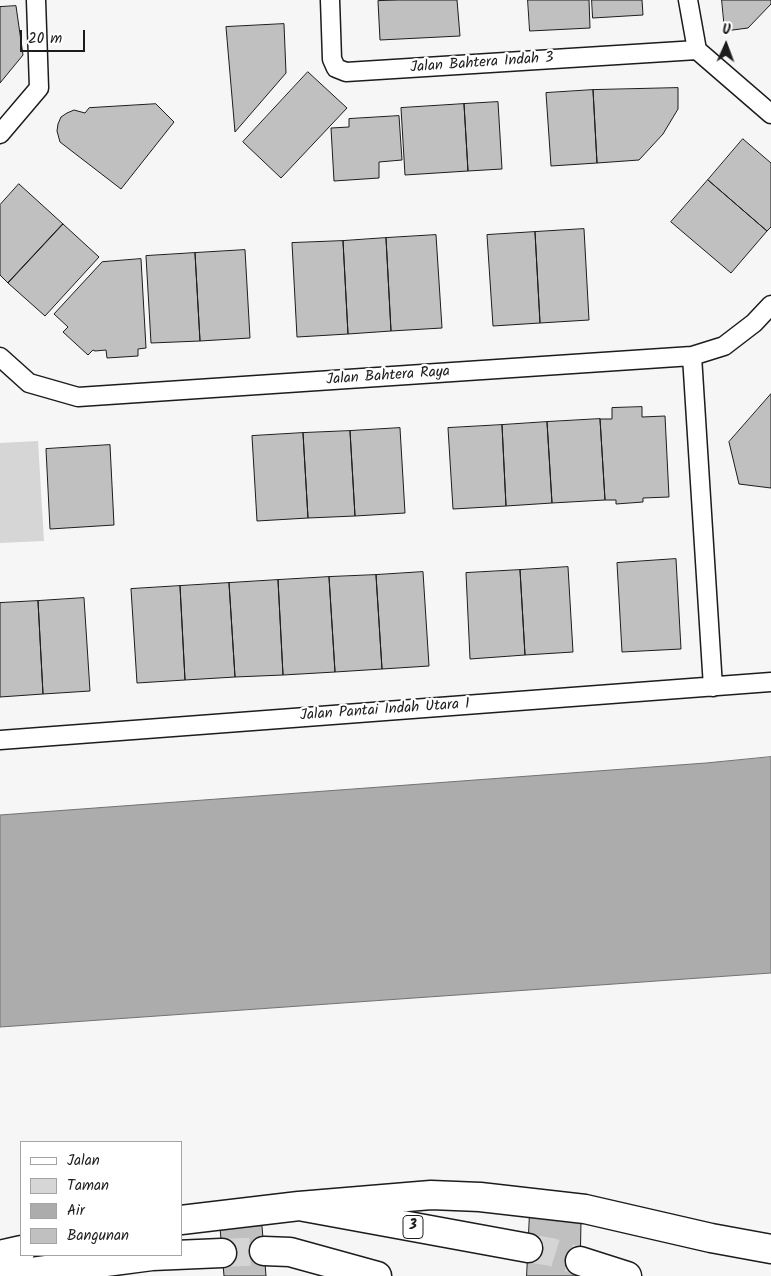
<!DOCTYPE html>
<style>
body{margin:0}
#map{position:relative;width:771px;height:1276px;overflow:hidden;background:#f6f6f6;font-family:Kalam,sans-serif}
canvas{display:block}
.legend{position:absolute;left:20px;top:1141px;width:162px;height:115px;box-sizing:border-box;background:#fff;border:1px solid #a4a4a4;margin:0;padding:6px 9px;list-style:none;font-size:15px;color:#1c1c1c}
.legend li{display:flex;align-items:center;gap:10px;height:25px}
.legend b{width:25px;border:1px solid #a4a4a4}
.north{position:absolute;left:701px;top:20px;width:50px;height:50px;-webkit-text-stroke:4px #fff;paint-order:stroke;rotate:2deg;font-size:14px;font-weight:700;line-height:20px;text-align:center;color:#1c1c1c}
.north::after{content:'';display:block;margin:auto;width:18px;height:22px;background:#1c1c1c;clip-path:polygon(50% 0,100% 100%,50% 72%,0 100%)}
.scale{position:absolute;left:20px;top:30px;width:65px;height:22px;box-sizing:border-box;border:2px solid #1c1c1c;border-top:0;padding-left:6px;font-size:15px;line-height:18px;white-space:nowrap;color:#1c1c1c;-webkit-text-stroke:4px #fff;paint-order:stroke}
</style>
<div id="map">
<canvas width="771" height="1276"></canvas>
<ul class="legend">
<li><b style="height:6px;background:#fff"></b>Jalan</li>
<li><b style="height:14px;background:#d6d6d6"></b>Taman</li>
<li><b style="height:14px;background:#acacac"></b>Air</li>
<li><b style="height:14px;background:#c0c0c0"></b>Bangunan</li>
</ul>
<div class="north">U</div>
<div class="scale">20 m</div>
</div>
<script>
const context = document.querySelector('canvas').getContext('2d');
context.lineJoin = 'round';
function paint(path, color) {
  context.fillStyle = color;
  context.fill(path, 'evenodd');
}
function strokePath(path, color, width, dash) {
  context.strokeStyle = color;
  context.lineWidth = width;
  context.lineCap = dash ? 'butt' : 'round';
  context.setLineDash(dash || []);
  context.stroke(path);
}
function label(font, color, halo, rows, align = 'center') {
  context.font = font + ' Kalam,sans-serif';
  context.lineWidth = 4.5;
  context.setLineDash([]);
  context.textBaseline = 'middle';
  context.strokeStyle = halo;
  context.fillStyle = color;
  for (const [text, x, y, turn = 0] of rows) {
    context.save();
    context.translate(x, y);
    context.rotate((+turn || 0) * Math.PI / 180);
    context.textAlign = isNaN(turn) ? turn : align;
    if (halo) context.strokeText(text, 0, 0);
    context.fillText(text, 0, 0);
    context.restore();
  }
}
const green = new Path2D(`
 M38 441 44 541 0 543V443Z`);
const water = new Path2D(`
 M771 757V973L0 1027V815L706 763Z`);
const building = new Path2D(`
 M400 0H457L460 36 380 40 378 1Z
 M528 0H589L590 28 530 31Z
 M592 0H642L643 15 593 18Z
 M722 0H771V4L748 28 725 31Z
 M16 6 23 55 0 83V7Z
 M284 24 286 73 235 132 226 27Z
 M308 72 347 108 281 178 243 142Z
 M678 88V109L663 134 639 160 597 163 593 90Z
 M593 90 597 163 551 166 546 93Z
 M498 102 502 169 468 171 464 104Z
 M156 104 174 122 121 189 60 142 57 131 58 124 61 117 67 113 74 110 85 113 89 108Z
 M464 104 468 171 405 175 401 108Z
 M399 116 402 160 379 162V178L334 181 331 128 349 127V119Z
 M743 139 771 163V227L767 231 708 180Z
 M708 180 767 231 731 273 671 222Z
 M19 184 63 224 8 283 0 275V205Z
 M63 224 99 257 45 316 8 283Z
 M584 229 589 320 540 323 535 232Z
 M535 232 540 323 493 326 487 235Z
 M436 235 442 328 391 331 386 238Z
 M386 238 391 331 348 334 343 241Z
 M343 241 348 334 297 337 292 243Z
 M245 250 250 338 200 341 195 253Z
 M195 253 200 341 151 343 146 256Z
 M141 259 146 348 138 349V356L107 358 106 350 95 351 93 350 88 355 63 332 68 327 54 314 102 262Z
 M771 394V488L739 484 729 442Z
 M642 407V417L665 416 669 497 643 498V502L616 504V500H605L600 419H612V408Z
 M600 419 605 500 552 503 547 422Z
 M547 422 552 503 506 506 502 425Z
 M502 425 506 506 453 509 448 428Z
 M400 428 405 513 355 516 350 431Z
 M350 431 355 516 308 518 303 433Z
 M303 433 308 518 257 521 252 436Z
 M110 445 114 525 50 529 46 449Z
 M676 559 681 649 622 652 617 563Z
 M568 567 573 652 525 655 520 570Z
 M520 570 525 655 470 659 466 573Z
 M423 572 429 666 382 669 376 575Z
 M376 575 382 669 335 672 329 577Z
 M329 577 335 672 283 675 278 580Z
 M278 580 283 675 235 677 229 583Z
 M229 583 235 677 185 680 180 586Z
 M180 586 185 680 137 683 131 589Z
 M84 598 90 691 43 694 38 601Z
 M38 601 43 694 0 697V603Z
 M530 1211 581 1220 580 1276H527Z
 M262 1226 266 1276H224L220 1227Z`);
const highwayTunnel = new Path2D(`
 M528 1248 551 1252 580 1261
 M222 1253 264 1251`);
const street = new Path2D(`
 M330 0 332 59 336 68 346 72 697 50
 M688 0 697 50 771 114
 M0 134 39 88 36 0
 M692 356 713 687
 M0 357 29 383 78 397 692 356 724 346 754 323 771 305
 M0 740 771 682`);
const highway = new Path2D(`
 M299 1206 431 1195 480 1197 585 1209 711 1238 771 1249
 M181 1220 299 1206 528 1248
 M264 1251 290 1252 377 1276
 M0 1255 21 1250
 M580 1261 627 1276
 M0 1276 152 1256 222 1253`);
const shields = [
 [413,1227,20]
];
const shieldNames = [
 ["3",413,1227]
];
const streetNames = [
 ["Jalan Bahtera Indah 3",482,64,-4],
 ["Jalan Bahtera Raya",388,377,-4],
 ["Jalan Pantai Indah Utara 1",385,711,-4]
];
paint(green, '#d6d6d6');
paint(water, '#acacac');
strokePath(water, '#727272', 1);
paint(building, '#c0c0c0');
strokePath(building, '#1c1c1c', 1);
strokePath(highwayTunnel, '#d5d5d5', 28, [28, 14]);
strokePath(street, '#1c1c1c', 21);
strokePath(highway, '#1c1c1c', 31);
strokePath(street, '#fff', 18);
strokePath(highway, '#fff', 28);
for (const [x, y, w] of shields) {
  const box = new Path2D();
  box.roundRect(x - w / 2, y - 11.5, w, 23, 4);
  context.fillStyle = '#fff';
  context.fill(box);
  strokePath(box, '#1c1c1c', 1);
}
label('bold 14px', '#1c1c1c', null, shieldNames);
label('15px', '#1c1c1c', '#fff', streetNames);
</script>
